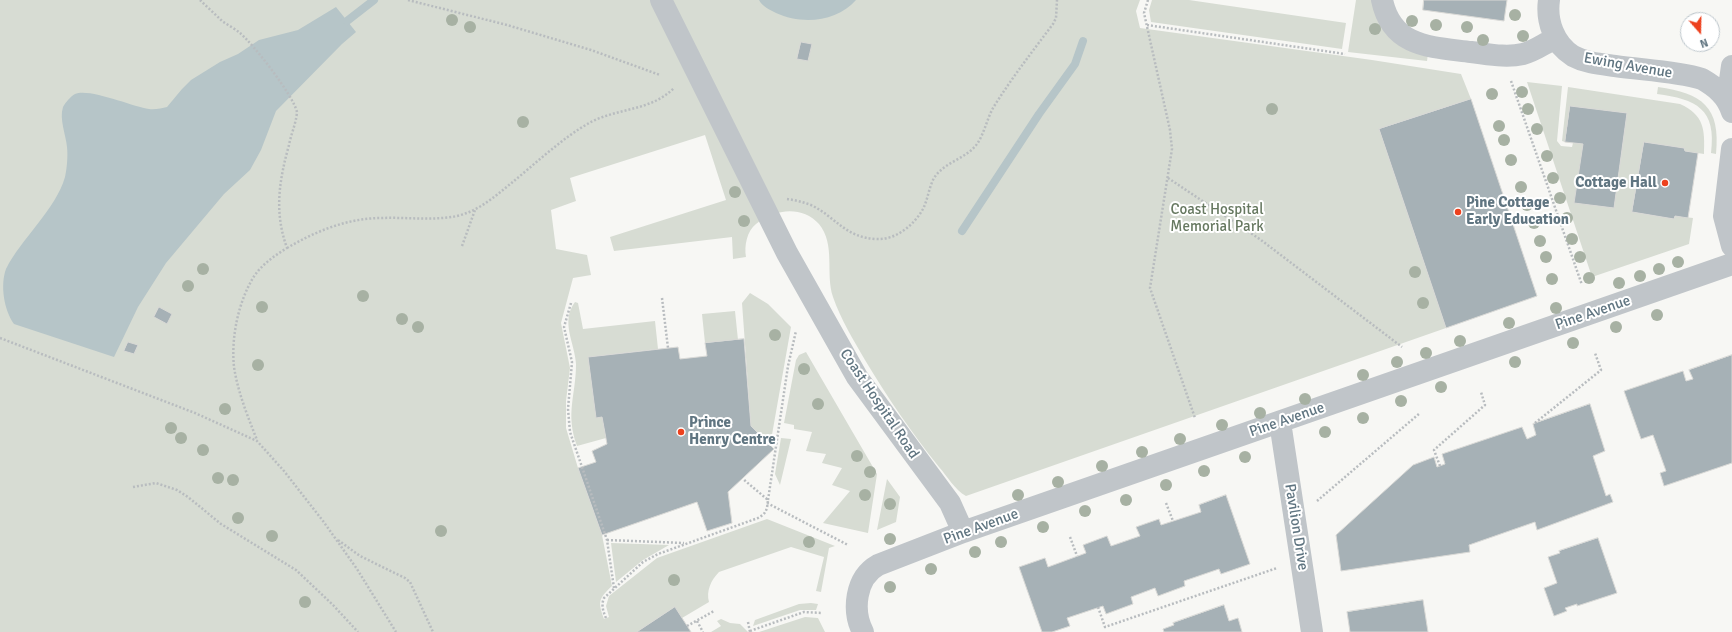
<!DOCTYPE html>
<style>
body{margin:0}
#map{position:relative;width:1732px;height:632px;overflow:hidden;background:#f7f7f4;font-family:Signika,sans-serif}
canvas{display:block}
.north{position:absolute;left:1680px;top:12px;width:40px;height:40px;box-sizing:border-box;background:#fff;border:1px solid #bfc8cd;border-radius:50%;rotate:160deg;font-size:11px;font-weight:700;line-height:16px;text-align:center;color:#607581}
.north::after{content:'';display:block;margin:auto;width:14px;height:18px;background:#ed411e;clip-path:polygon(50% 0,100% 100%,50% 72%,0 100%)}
</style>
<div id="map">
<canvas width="1732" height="632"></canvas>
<div class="north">N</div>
</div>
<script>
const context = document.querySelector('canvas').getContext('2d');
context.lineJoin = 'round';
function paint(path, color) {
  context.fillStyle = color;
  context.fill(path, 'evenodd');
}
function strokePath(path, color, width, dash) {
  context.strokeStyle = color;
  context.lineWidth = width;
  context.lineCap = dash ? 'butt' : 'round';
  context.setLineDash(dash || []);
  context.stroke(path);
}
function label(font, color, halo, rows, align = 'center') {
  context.font = font + ' Signika,sans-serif';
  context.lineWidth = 4;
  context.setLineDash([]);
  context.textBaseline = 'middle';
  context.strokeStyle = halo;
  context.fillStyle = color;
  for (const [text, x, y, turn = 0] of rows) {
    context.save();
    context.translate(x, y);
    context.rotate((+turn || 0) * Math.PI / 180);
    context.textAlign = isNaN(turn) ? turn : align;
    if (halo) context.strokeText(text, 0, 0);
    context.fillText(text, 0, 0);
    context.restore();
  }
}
const green = new Path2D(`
 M0 0H1140L1136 11 1140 28 1372 60 1461 74 1471 99 1379 129 1446 328 966 496C955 490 947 476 939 467 912 433 887 397 865 360 853 339 841 320 833 297 825 273 836 245 819 224 802 205 774 209 756 224 747 231 744 246 746 257L733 259 732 237 614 251 610 237 726 200 705 135 570 178 576 201 551 210 556 249 587 255 591 275 573 278 561 323 570 368 566 401V428L578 468 602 535 612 586C598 599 598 602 604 619L609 617 606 606 609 596 657 558 767 519 835 546 829 548 821 592 816 591 824 557 791 547 719 572C711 580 706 591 709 602L682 618 637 632H0Z
 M1152 0H1189L1346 23 1342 49 1151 22 1149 10Z
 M1356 0H1372L1428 54 1427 61 1348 52Z
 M1527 82 1562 86 1557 141 1561 146 1572 147 1573 143 1583 144 1575 203 1614 208 1627 113 1570 106 1565 142 1562 141 1568 87 1680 104C1704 115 1705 129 1704 154L1685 151 1684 148 1644 142 1632 212 1674 219 1675 216 1693 218 1689 244 1592 277Z
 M1658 87C1702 93 1721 107 1716 154L1711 153C1717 109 1696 99 1657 94Z
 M750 293 768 304 791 327 770 446 751 426 742 303Z
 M575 302 578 303 583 329 655 321 658 349 588 357 596 417H602L606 438 577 446C565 413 576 396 576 364 575 343 560 322 575 302Z
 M735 311 738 340 705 343 702 314Z
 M806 352 877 474 868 533 823 523 850 491 832 485 842 468 822 463 826 454 806 451 812 432 794 429V425L784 423 796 360 799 355Z
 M781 438 791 439 780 485 775 474Z
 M887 479 900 497 896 522 877 530Z
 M611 543 669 545 643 560 616 582Z
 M811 603 818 604 816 610H800L753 626 755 620 799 604Z
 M805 617 818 618 825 632H759Z
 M721 619 730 623 740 624 748 632H711L721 626 717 621Z`);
const water = new Path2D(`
 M759 0H856C837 22 802 25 776 13 770 10 762 6 759 0Z
 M336 7 356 32 342 44 276 111 261 150 250 170 224 194 166 263 138 307 114 357 14 324C4 310 0 285 6 269 21 239 56 209 65 177 67 168 68 156 67 147 66 135 59 119 63 107 65 103 71 96 75 94 90 88 133 107 149 109 155 110 162 108 167 107L182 89 191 80 220 62 238 54 259 40 298 30Z`);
const stream = new Path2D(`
 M347 21 374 0
 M962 231 1039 114 1075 64 1083 41`);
const building = new Path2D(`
 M1424 0H1507L1504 21 1423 10Z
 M801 42 812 44 808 61 797 59Z
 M1471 99 1537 296 1446 328 1379 129Z
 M1570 106 1627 113 1614 208 1574 203 1583 144 1565 142Z
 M1644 142 1684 148 1685 151 1698 153 1688 218 1675 216 1674 219 1632 212Z
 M159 307 172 314 167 324 154 317Z
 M744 339 751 426 774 449 728 492 732 523 707 531 697 502 602 535 578 468 596 462 592 451 607 444 602 417 596 418 588 357 678 347 680 359 707 356 705 343Z
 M128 342 138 345 134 354 124 351Z
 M1732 355V463L1664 486 1660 473 1666 471 1653 435 1641 439 1624 391 1683 371 1686 381 1693 379 1689 370Z
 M1590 404 1605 451 1593 456 1606 496 1610 494 1613 502 1537 530 1535 522 1469 545 1470 552 1341 571 1336 535 1413 465 1434 457 1437 467 1445 464 1442 454 1522 427 1527 439 1536 435 1533 424Z
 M1226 495 1250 564 1221 574 1219 569 1184 581 1185 586 1158 596 1155 588 1131 597 1133 604 1106 614 1103 606 1067 618 1070 626 1052 632H1042L1019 567 1045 558 1048 567 1086 553 1083 545 1107 536 1111 546 1140 536 1136 527 1159 519 1161 525 1201 512 1199 505Z
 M1598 538 1617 593 1577 606V604L1565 608 1567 611 1554 616 1544 588 1557 583 1548 557 1560 553 1559 551Z
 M1423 600 1428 632H1350L1347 612Z
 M1224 605 1229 621 1238 618 1242 632H1164L1163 629 1174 625 1173 623Z
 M675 607 691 632H637Z`);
const path = new Path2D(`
 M200 0C207 7 215 14 222 21 228 25 235 29 240 33 254 45 293 95 297 112 296 124 291 134 289 145 279 181 274 212 287 248 274 256 261 265 253 278 238 303 231 338 234 367 238 393 248 417 257 440
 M408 0 507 25 591 50 660 75
 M1148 0 1144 13 1170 130 1172 149 1150 288 1195 418
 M1147 25 1345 54
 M1511 81 1582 285
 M1168 178 1261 240 1402 347
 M787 199C795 200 803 202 811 205 836 217 845 238 877 239 896 240 914 225 923 209 928 199 929 187 934 178 944 162 966 159 977 144 984 134 987 119 993 108 1011 79 1032 52 1053 24L1056 18 1057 0
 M462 246 475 210
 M287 248C316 231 348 218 382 218 407 217 433 221 457 216 478 211 493 198 509 185 534 165 563 137 591 122 618 108 651 111 674 88
 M662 298 668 348
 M571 303 564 327 572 362 568 409 570 432 607 540 614 588
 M0 338 195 413 257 441 284 471 323 521 357 569 396 632
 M1535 423 1601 370 1595 353
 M1440 466 1434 450 1485 405 1481 392
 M133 487 156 483 177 490 188 497 221 524 296 570 333 605 358 632
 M768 500 788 366 796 331
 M1317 501 1420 413
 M767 503 848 545
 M1166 503 1173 521
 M1070 537 1077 556
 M338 540 360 556 405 578 410 582 433 632
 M607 540 684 543
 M1098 607 1105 627 1277 568
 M606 618C603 611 601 605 604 598L643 562 658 554 758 518C767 513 767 509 768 500L743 479
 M697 621 703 632
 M748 622 750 632
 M687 626 714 611
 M750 631 804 612 822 613`);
const minor = new Path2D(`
 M661 0 787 253 857 377 950 503 963 532
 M1382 0C1392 48 1432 47 1471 52 1488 54 1506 58 1523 54 1535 51 1545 43 1556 38
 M1549 0C1546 21 1554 44 1573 56 1586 63 1600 64 1615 66 1642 70 1676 71 1702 79 1716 87 1727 96 1732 112
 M1727 101 1732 66
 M1732 149 1724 216 1732 246
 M1280 422 1312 632
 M863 632C852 611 855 578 878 565L963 532 1732 264`);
const trees = [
 [1515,15],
 [452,20],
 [1412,21],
 [1436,25],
 [470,27],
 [1467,27],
 [1375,29],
 [1523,36],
 [1483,40],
 [1522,92],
 [1492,94],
 [1272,109],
 [1528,109],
 [523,122],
 [1499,126],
 [1537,129],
 [1504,140],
 [1547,156],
 [1511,160],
 [1553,178],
 [1521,187],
 [735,192],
 [1560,198],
 [1527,205],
 [1567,218],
 [744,221],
 [1534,223],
 [1572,239],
 [1540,241],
 [1546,257],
 [1580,257],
 [1678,262],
 [203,269],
 [1659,269],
 [1415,272],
 [1640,276],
 [1589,278],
 [1552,279],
 [1619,283],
 [188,286],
 [363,296],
 [1423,303],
 [262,307],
 [1556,308],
 [1657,315],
 [402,319],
 [1509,323],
 [418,327],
 [1616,327],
 [775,335],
 [1460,341],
 [1573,343],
 [1426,353],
 [1397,362],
 [1515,362],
 [258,365],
 [804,369],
 [1363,375],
 [1441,387],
 [1305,399],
 [1401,401],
 [818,404],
 [225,409],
 [1260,413],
 [1363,418],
 [1222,425],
 [171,428],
 [1325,432],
 [181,438],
 [1180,439],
 [203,450],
 [1142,452],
 [857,456],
 [1245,457],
 [1102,466],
 [1204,471],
 [870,472],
 [218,478],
 [233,480],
 [1058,482],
 [1166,485],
 [865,495],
 [1018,495],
 [1126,500],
 [890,504],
 [1085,511],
 [238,518],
 [1043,527],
 [441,531],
 [272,536],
 [890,539],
 [809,542],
 [1001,542],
 [975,552],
 [931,569],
 [674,580],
 [890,587],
 [305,602]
];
const markers = [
 [1665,183,4,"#ed411e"],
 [1458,212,4,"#ed411e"],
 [681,432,4,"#ed411e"]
];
const streetNames = [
 ["Ewing Avenue",1628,66,10],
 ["Pine Avenue",1593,313,-19],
 ["Coast Hospital Road",879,404,56],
 ["Pine Avenue",1287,420,-19],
 ["Pine Avenue",981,527,-20],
 ["Pavilion Drive",1296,527,81]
];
const poiNames = [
 ["Cottage Hall",1657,183,"right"],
 ["Pine Cottage",1466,203],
 ["Early Education",1466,220],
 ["Prince",689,423],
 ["Henry Centre",689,440]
];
const parkNames = [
 ["Coast Hospital",1217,210],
 ["Memorial Park",1217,227]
];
paint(green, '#d7dcd3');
paint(water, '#b6c5c8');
strokePath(stream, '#b6c5c8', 8);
paint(building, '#a6b1b6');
strokePath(building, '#d9d9d6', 1);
strokePath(path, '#b8bcbf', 2.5, [2, 2]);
strokePath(minor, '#c0c5c9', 22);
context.fillStyle = '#a7b1a3';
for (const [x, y] of trees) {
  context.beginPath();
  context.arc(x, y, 6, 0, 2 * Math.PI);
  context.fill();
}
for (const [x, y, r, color] of markers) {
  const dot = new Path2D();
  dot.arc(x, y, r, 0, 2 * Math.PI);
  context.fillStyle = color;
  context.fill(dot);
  strokePath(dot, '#fff', 1.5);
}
label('15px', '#607581', '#fff', streetNames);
label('bold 15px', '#607581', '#fff', poiNames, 'left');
label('15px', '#667860', '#fff', parkNames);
</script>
